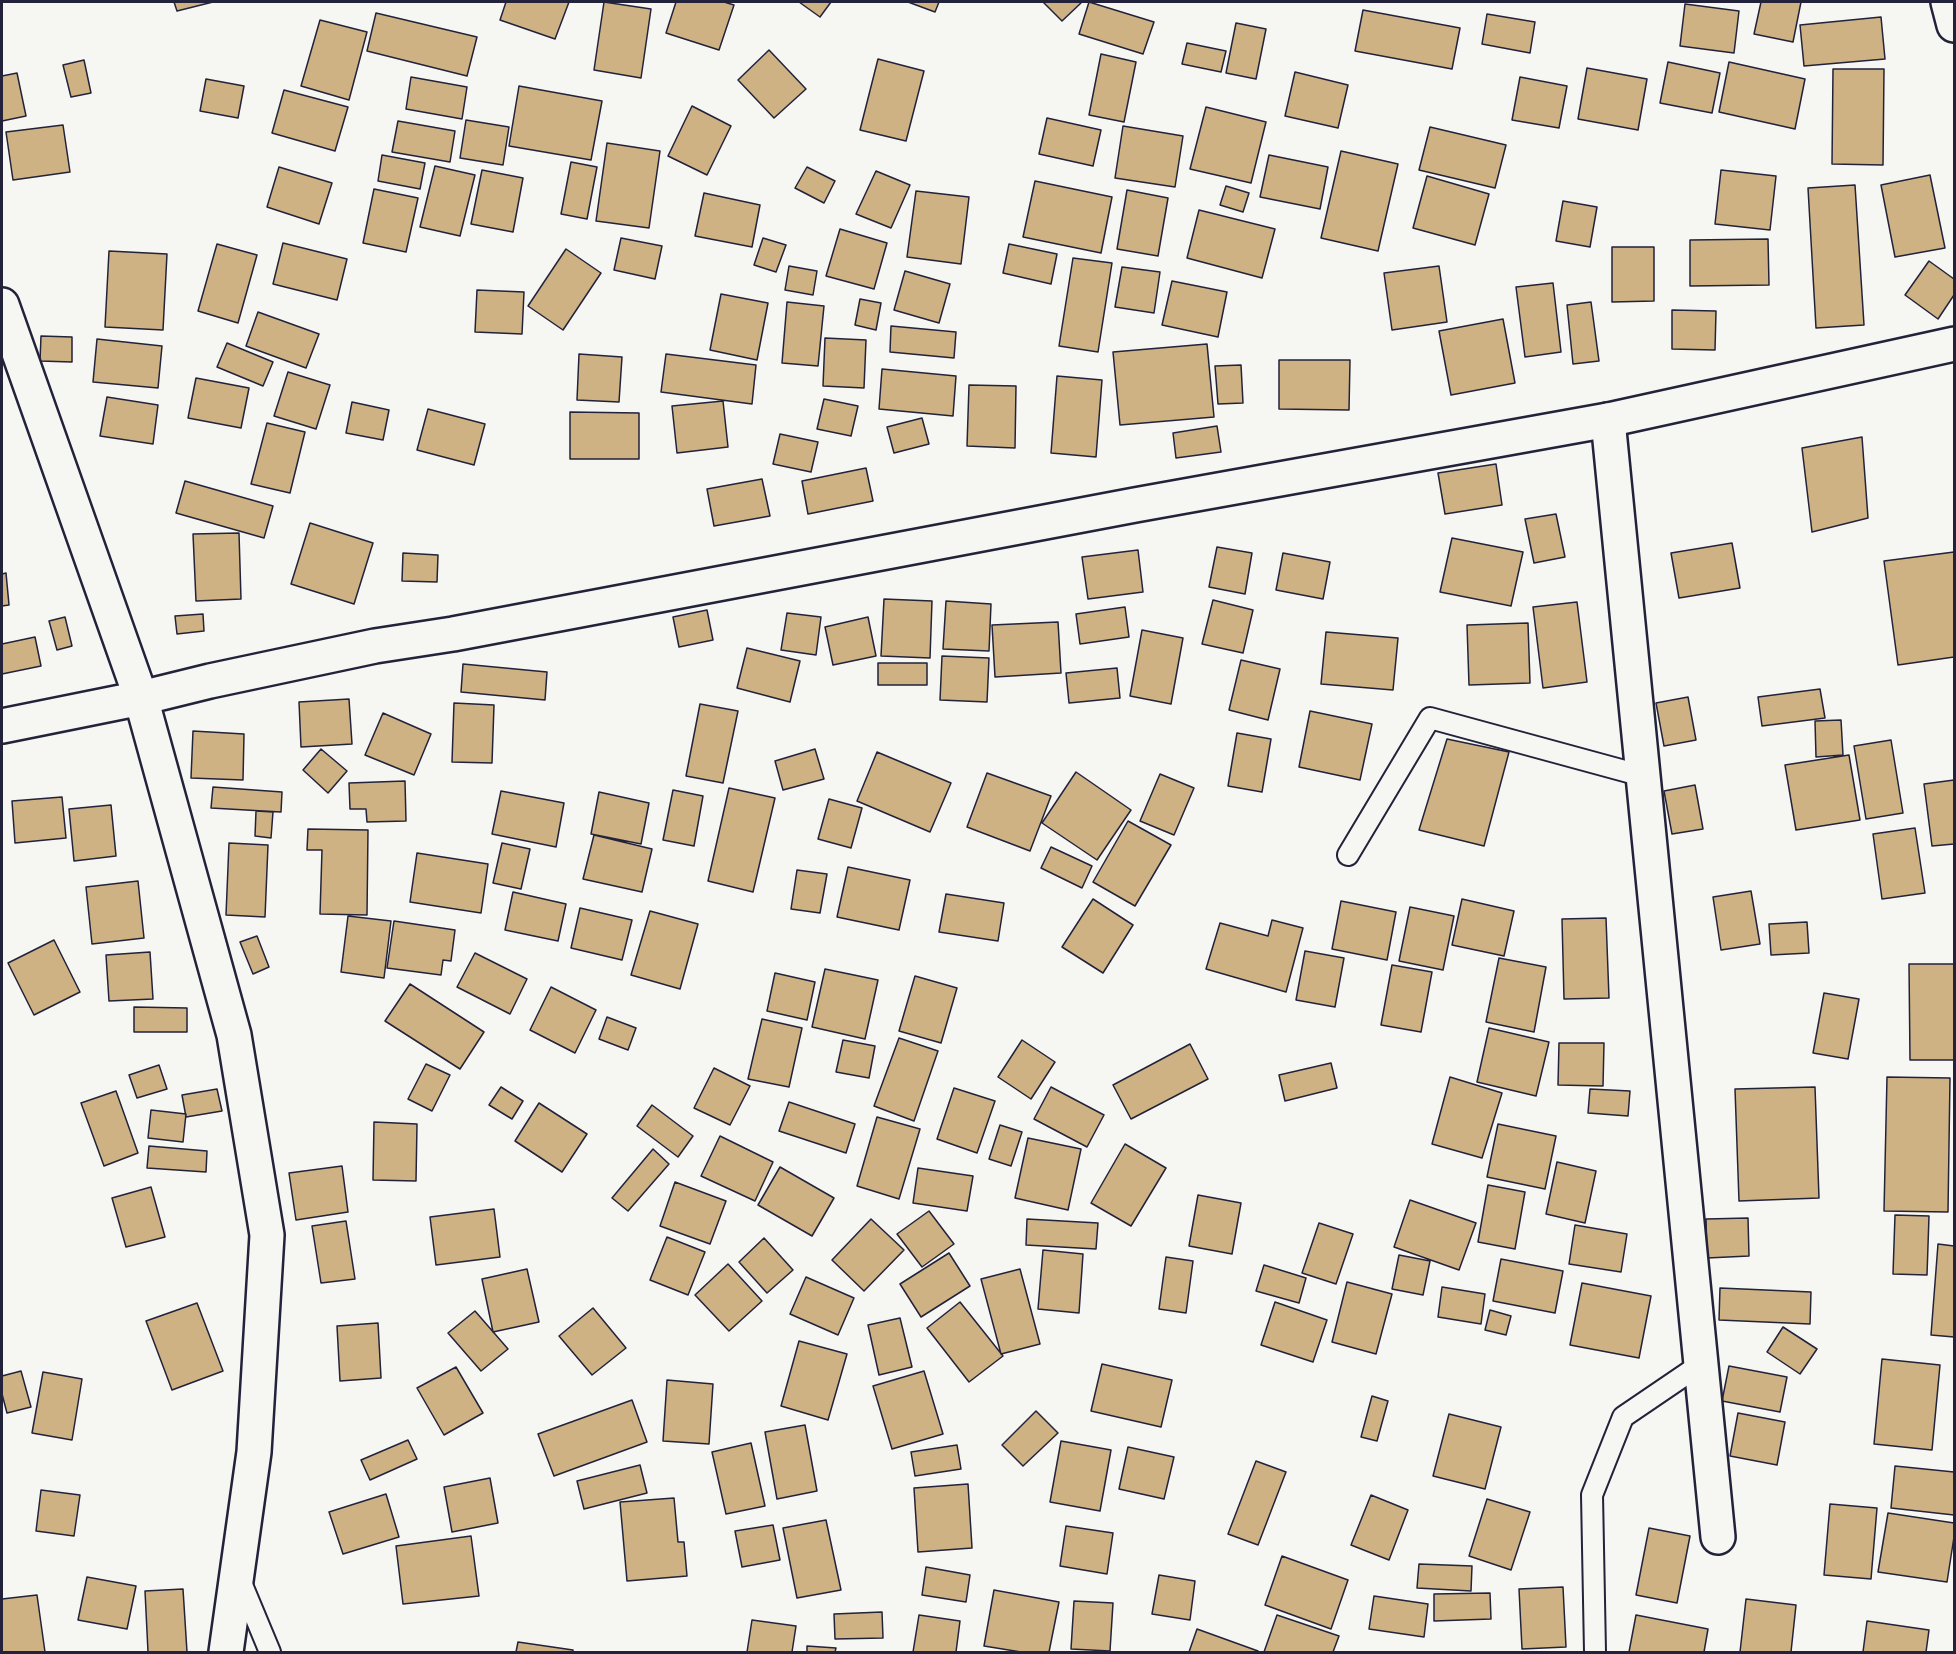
<!DOCTYPE html>
<style>
body{margin:0}
#map{position:relative;width:1956px;height:1654px;overflow:hidden;background:#f6f6f2;font-family:"Architects Daughter",sans-serif}
canvas{display:block}
.frame{position:absolute;inset:0;border:3px solid #22223b;pointer-events:none}
</style>
<div id="map">
<canvas width="1956" height="1654"></canvas>
<div class="frame"></div>
</div>
<script>
const context = document.querySelector('canvas').getContext('2d');
context.lineJoin = 'round';
function paint(path, color) {
  context.fillStyle = color;
  context.fill(path, 'evenodd');
}
function strokePath(path, color, width, dash) {
  context.strokeStyle = color;
  context.lineWidth = width;
  context.lineCap = dash ? 'butt' : 'round';
  context.setLineDash(dash || []);
  context.stroke(path);
}
const building = new Path2D(`
 M174 2H213L177 11Z
 M506 2H569L555 39 500 20Z
 M604 2 651 9 641 78 594 70Z
 M676 2H724L734 5 719 50 666 33Z
 M799 2H831L820 17Z
 M908 2H939L935 12Z
 M1043 2H1082L1062 21Z
 M1089 2 1154 22 1143 54 1079 34Z
 M1761 2H1801L1793 42 1754 34Z
 M1685 4 1739 11 1734 53 1680 46Z
 M1363 10 1460 28 1452 69 1355 51Z
 M376 13 477 37 467 76 367 51Z
 M1487 14 1535 22 1530 53 1482 44Z
 M1881 17 1885 59 1804 66 1800 25Z
 M320 20 367 32 349 100 301 86Z
 M1236 23 1266 29 1256 79 1226 73Z
 M1187 43 1226 51 1221 72 1182 64Z
 M769 50 806 89 774 118 738 80Z
 M1101 54 1136 62 1124 122 1089 115Z
 M878 59 924 71 906 141 860 130Z
 M84 60 91 93 71 97 63 65Z
 M1668 62 1720 73 1712 113 1660 103Z
 M1729 62 1805 79 1795 129 1719 112Z
 M1587 68 1647 79 1638 130 1578 119Z
 M1833 69H1884L1883 165 1832 164Z
 M1295 72 1348 85 1338 128 1285 116Z
 M17 73 26 116 2 121V76Z
 M411 77 467 87 462 119 406 109Z
 M1520 77 1567 86 1559 128 1512 120Z
 M206 79 244 86 238 118 200 111Z
 M519 86 602 101 591 160 509 146Z
 M284 90 348 107 335 151 272 133Z
 M692 106 731 126 707 175 668 156Z
 M1206 107 1266 122 1251 183 1190 169Z
 M1047 118 1101 130 1093 166 1039 154Z
 M466 120 509 127 503 165 460 158Z
 M398 121 455 131 450 162 392 152Z
 M63 125 70 172 13 180 6 132Z
 M1123 126 1183 136 1175 187 1115 178Z
 M1430 127 1506 145 1495 188 1419 170Z
 M607 143 660 151 649 228 596 221Z
 M1341 151 1398 164 1378 251 1321 238Z
 M382 155 425 163 420 189 378 181Z
 M1269 155 1328 167 1320 209 1260 197Z
 M571 162 597 167 587 219 561 214Z
 M435 166 475 175 460 236 420 227Z
 M279 167 332 183 319 224 267 207Z
 M807 167 835 181 824 203 795 188Z
 M482 170 523 178 513 232 471 224Z
 M1721 170 1776 176 1770 230 1715 224Z
 M876 171 910 185 891 228 856 214Z
 M1930 175 1945 248 1895 257 1881 185Z
 M1427 176 1489 194 1475 245 1413 228Z
 M1035 181 1112 197 1101 253 1023 237Z
 M1855 185 1864 325 1816 328 1808 188Z
 M1226 186 1249 193 1243 212 1220 205Z
 M374 189 418 198 406 252 363 243Z
 M1127 190 1168 198 1158 256 1117 249Z
 M916 191 969 197 961 264 907 257Z
 M704 193 760 205 752 247 695 236Z
 M1563 201 1597 207 1590 247 1556 241Z
 M1199 210 1275 229 1262 278 1187 258Z
 M840 229 887 243 874 289 826 276Z
 M621 238 662 246 655 279 614 270Z
 M763 238 786 245 776 272 754 265Z
 M1768 239 1769 285 1690 286V240Z
 M283 243 347 259 337 300 273 284Z
 M217 244 257 255 238 323 198 311Z
 M1009 244 1057 254 1051 284 1003 273Z
 M1612 247H1654V301L1612 302Z
 M566 249 601 273 563 330 528 306Z
 M109 251 167 254 163 330 105 327Z
 M1073 258 1112 263 1098 352 1059 346Z
 M1929 261 1954 279V295L1938 319 1905 295Z
 M789 266 817 271 813 295 785 290Z
 M1439 266 1447 322 1392 330 1384 273Z
 M1122 267 1160 272 1154 313 1115 307Z
 M905 271 950 284 939 323 894 310Z
 M1172 281 1227 292 1218 337 1162 325Z
 M1553 283 1561 352 1525 357 1516 287Z
 M477 290 524 292 522 334 475 332Z
 M721 294 768 303 757 360 710 350Z
 M860 299 881 303 876 330 855 325Z
 M787 302 824 306 818 366 782 363Z
 M1591 302 1599 361 1573 364 1567 305Z
 M1672 310 1716 311 1715 350 1672 349Z
 M258 312 319 334 306 368 246 346Z
 M1503 319 1515 383 1451 395 1439 331Z
 M891 326 956 332 954 358 890 352Z
 M41 336 72 337V362L40 361Z
 M825 338 866 340 864 388 823 386Z
 M97 339 162 346 158 388 93 382Z
 M227 343 273 362 263 386 217 367Z
 M1207 344 1214 417 1120 425 1113 352Z
 M579 354 622 357 619 402 577 400Z
 M666 354 756 365 752 404 661 392Z
 M1279 360H1350L1349 410 1279 409Z
 M1241 365 1243 403 1218 404 1215 366Z
 M882 369 956 376 953 416 879 409Z
 M288 372 330 385 316 429 274 416Z
 M1057 376 1102 380 1096 457 1051 453Z
 M196 378 249 388 241 428 188 418Z
 M969 385 1016 386 1015 448 967 446Z
 M107 397 158 405 153 444 100 436Z
 M824 399 858 406 851 436 817 429Z
 M723 401 728 447 677 453 672 406Z
 M352 402 389 410 383 440 346 433Z
 M428 409 485 424 474 465 417 450Z
 M570 412 639 413V459H570Z
 M922 418 929 444 894 453 887 427Z
 M267 423 305 432 290 493 251 484Z
 M1217 426 1221 452 1176 458 1173 433Z
 M780 434 818 442 811 472 773 464Z
 M1862 437 1868 518 1812 532 1802 448Z
 M1496 464 1502 505 1445 514 1438 473Z
 M866 468 873 501 808 514 802 481Z
 M762 479 770 516 714 526 707 489Z
 M185 481 273 506 264 538 176 513Z
 M1556 514 1565 557 1534 563 1525 519Z
 M310 523 373 543 354 604 291 584Z
 M239 533 241 599 196 601 193 534Z
 M1452 538 1523 552 1511 606 1440 592Z
 M1732 543 1740 588 1679 598 1671 553Z
 M1217 547 1252 553 1245 594 1209 587Z
 M1138 550 1143 592 1088 599 1082 557Z
 M1954 552V657L1898 665 1884 561Z
 M403 553 438 555 437 582 402 581Z
 M1283 553 1330 562 1323 599 1276 590Z
 M6 573 9 605 2 606V574Z
 M884 599 932 601 930 658 881 656Z
 M1213 600 1253 610 1243 653 1202 644Z
 M946 601 991 604 989 651 943 649Z
 M1577 602 1587 682 1543 688 1533 607Z
 M1125 607 1129 637 1080 644 1076 614Z
 M707 610 713 640 679 647 673 617Z
 M787 613 821 617 816 655 781 650Z
 M203 614 204 631 177 634 175 616Z
 M65 617 72 646 57 650 49 621Z
 M868 617 876 656 833 665 825 627Z
 M1058 622 1061 673 995 677 992 625Z
 M1528 623 1530 683 1469 685 1467 625Z
 M1142 630 1183 638 1171 704 1130 696Z
 M1326 632 1398 638 1393 690 1321 684Z
 M35 637 41 666 2 674V644Z
 M747 648 800 661 790 702 737 688Z
 M942 656 989 658 987 702 940 700Z
 M1241 660 1280 669 1268 720 1229 710Z
 M878 663H927V685H878Z
 M463 664 547 672 545 700 461 692Z
 M1117 668 1120 698 1069 703 1066 673Z
 M1820 689 1825 718 1762 726 1758 697Z
 M1688 697 1696 740 1664 746 1656 703Z
 M349 699 352 744 301 747 299 702Z
 M454 703 494 705 492 763 452 762Z
 M700 704 738 711 723 783 686 776Z
 M1310 711 1372 724 1360 780 1299 767Z
 M383 713 431 734 414 775 365 755Z
 M1841 720 1843 755 1816 757 1815 721Z
 M193 731 244 734 243 780 191 778Z
 M1237 733 1271 739 1262 792 1228 786Z
 M1447 739 1509 752 1484 846 1419 830Z
 M1891 740 1903 813 1866 819 1854 746Z
 M321 749 347 771 328 793 303 770Z
 M815 749 824 779 783 790 775 761Z
 M877 752 951 783 930 832 857 801Z
 M1849 755 1860 820 1796 830 1785 765Z
 M1076 772 1131 810 1097 860 1042 823Z
 M987 773 1051 796 1030 851 967 827Z
 M1160 774 1194 788 1174 835 1140 821Z
 M1954 780V844L1932 846 1924 784Z
 M405 781 406 821 367 822 366 809H350L349 783Z
 M1695 785 1703 829 1672 834 1664 791Z
 M213 787 282 792 281 812 211 808Z
 M729 788 775 798 753 892 708 881Z
 M673 790 703 796 694 846 663 840Z
 M501 791 564 803 556 847 492 834Z
 M599 792 649 803 641 844 591 834Z
 M62 797 66 838 15 843 12 801Z
 M829 799 862 808 851 848 818 839Z
 M111 805 116 856 74 861 69 809Z
 M256 811 273 812 271 838 255 836Z
 M1128 821 1171 845 1135 906 1093 882Z
 M1915 828 1925 893 1882 899 1873 834Z
 M308 829 368 830 367 915 320 914 322 850H307Z
 M594 835 652 849 642 892 583 879Z
 M229 843 268 845 265 917 226 915Z
 M502 843 530 849 521 889 493 883Z
 M1051 847 1092 866 1082 888 1041 868Z
 M417 853 488 864 481 913 410 902Z
 M848 867 910 880 899 930 837 917Z
 M797 870 827 874 820 913 791 909Z
 M138 881 144 938 92 944 86 887Z
 M1751 891 1760 944 1721 950 1713 897Z
 M513 892 566 904 558 941 505 930Z
 M946 894 1004 903 998 941 939 932Z
 M1093 899 1133 925 1103 973 1062 947Z
 M1462 899 1514 911 1504 956 1452 945Z
 M1341 901 1396 912 1387 960 1332 949Z
 M1410 907 1454 916 1443 970 1399 961Z
 M580 908 632 920 622 960 571 948Z
 M650 911 698 924 680 989 631 975Z
 M348 916 391 921 384 978 341 972Z
 M1606 918 1609 998 1564 999 1562 919Z
 M1272 920 1303 928 1286 992 1206 969 1220 923 1268 936Z
 M394 921 455 930 451 961 443 960 441 975 387 968Z
 M1807 922 1809 953 1771 955 1769 924Z
 M257 936 269 967 253 974 240 942Z
 M54 940 80 992 34 1015 8 963Z
 M1305 951 1344 958 1335 1007 1296 1000Z
 M150 952 153 999 109 1001 106 955Z
 M475 953 527 979 510 1014 457 987Z
 M1499 958 1546 967 1534 1032 1486 1022Z
 M1909 964H1954V1060H1910Z
 M1392 965 1432 972 1421 1032 1381 1025Z
 M825 969 878 980 865 1039 812 1027Z
 M775 973 815 982 807 1020 767 1011Z
 M915 976 957 988 941 1043 899 1031Z
 M410 984 484 1032 460 1069 385 1021Z
 M551 987 596 1010 575 1053 530 1030Z
 M1824 993 1859 999 1848 1059 1813 1053Z
 M134 1007 187 1008V1032H134Z
 M607 1017 636 1028 628 1050 599 1039Z
 M762 1019 802 1028 789 1087 748 1079Z
 M1489 1028 1549 1042 1536 1096 1477 1082Z
 M899 1038 938 1051 914 1121 874 1106Z
 M843 1040 875 1046 869 1078 836 1072Z
 M1022 1040 1055 1062 1031 1099 998 1077Z
 M1559 1043H1604L1603 1086 1558 1085Z
 M1190 1044 1208 1079 1131 1119 1113 1085Z
 M1331 1063 1337 1088 1285 1101 1279 1075Z
 M426 1064 450 1075 432 1111 408 1099Z
 M159 1065 167 1089 137 1098 129 1075Z
 M714 1068 750 1086 730 1125 694 1108Z
 M1450 1077 1502 1093 1482 1158 1432 1144Z
 M1887 1077 1950 1078 1948 1212 1884 1211Z
 M501 1087 523 1101 512 1119 489 1105Z
 M1051 1087 1104 1115 1087 1147 1034 1119Z
 M1815 1087 1819 1198 1739 1201 1735 1089Z
 M954 1088 995 1101 977 1153 937 1139Z
 M217 1089 222 1111 186 1117 182 1095Z
 M1590 1089 1630 1091 1628 1116 1588 1113Z
 M116 1091 138 1153 104 1166 81 1103Z
 M789 1102 855 1124 846 1153 779 1131Z
 M539 1103 587 1134 562 1172 515 1141Z
 M652 1105 693 1136 678 1157 637 1126Z
 M151 1110 186 1114 183 1142 148 1138Z
 M877 1117 920 1129 899 1199 857 1186Z
 M374 1122 417 1124 416 1181 373 1180Z
 M1498 1124 1556 1136 1545 1189 1487 1177Z
 M1000 1125 1022 1132 1011 1166 989 1159Z
 M720 1136 773 1162 755 1201 701 1176Z
 M1028 1138 1081 1149 1068 1210 1015 1198Z
 M1125 1144 1166 1168 1131 1226 1091 1203Z
 M149 1146 207 1151 206 1172 147 1168Z
 M653 1149 669 1164 628 1211 612 1198Z
 M1557 1162 1596 1171 1585 1223 1546 1214Z
 M342 1166 348 1212 296 1220 289 1173Z
 M780 1167 834 1198 812 1236 758 1205Z
 M918 1168 973 1176 967 1211 913 1203Z
 M675 1182 726 1201 710 1244 660 1226Z
 M1488 1185 1525 1192 1515 1249 1478 1242Z
 M151 1187 165 1237 126 1247 112 1198Z
 M1198 1195 1241 1203 1232 1254 1189 1246Z
 M1410 1200 1476 1223 1459 1270 1394 1247Z
 M494 1209 500 1257 436 1265 430 1217Z
 M929 1211 954 1244 922 1267 897 1234Z
 M1895 1215 1929 1216 1927 1275 1893 1274Z
 M1748 1218 1749 1256 1707 1258 1706 1219Z
 M871 1219 904 1250 864 1291 832 1260Z
 M1027 1219 1098 1223 1096 1249 1026 1245Z
 M346 1221 355 1279 321 1283 312 1226Z
 M1319 1223 1353 1234 1336 1284 1302 1273Z
 M1575 1225 1627 1234 1621 1272 1569 1264Z
 M667 1237 705 1252 688 1295 650 1280Z
 M764 1238 793 1270 767 1293 739 1262Z
 M1938 1244 1954 1246V1337L1931 1335Z
 M1043 1250 1083 1254 1079 1313 1038 1309Z
 M949 1253 970 1286 921 1317 900 1284Z
 M1399 1255 1430 1261 1423 1295 1392 1289Z
 M1166 1257 1193 1261 1186 1313 1159 1309Z
 M1501 1259 1563 1271 1555 1313 1493 1301Z
 M728 1264 762 1301 729 1331 695 1295Z
 M1264 1265 1306 1278 1299 1303 1256 1291Z
 M527 1269 539 1322 493 1332 482 1279Z
 M1020 1269 1040 1344 1001 1354 981 1279Z
 M806 1277 854 1298 838 1335 790 1314Z
 M1347 1282 1392 1294 1376 1354 1332 1342Z
 M1582 1283 1651 1296 1639 1358 1570 1345Z
 M1442 1287 1485 1294 1481 1324 1438 1317Z
 M1720 1288 1811 1292 1810 1324 1719 1320Z
 M960 1302 1003 1356 969 1382 927 1328Z
 M1275 1302 1327 1320 1313 1362 1261 1345Z
 M197 1303 223 1371 172 1390 146 1321Z
 M593 1308 626 1348 592 1375 559 1336Z
 M1490 1310 1511 1316 1506 1335 1485 1330Z
 M475 1311 508 1349 481 1371 448 1333Z
 M900 1318 912 1367 879 1375 868 1325Z
 M378 1323 381 1378 340 1381 337 1326Z
 M1783 1327 1817 1349 1800 1374 1767 1352Z
 M799 1341 847 1354 828 1420 781 1406Z
 M1882 1359 1940 1365 1932 1450 1874 1444Z
 M1102 1364 1172 1380 1161 1427 1091 1411Z
 M1729 1366 1787 1377 1780 1412 1722 1401Z
 M456 1367 483 1413 444 1435 417 1388Z
 M21 1371 31 1407 7 1413 2 1394V1376Z
 M924 1371 943 1434 892 1449 873 1386Z
 M43 1372 82 1379 72 1440 32 1433Z
 M667 1380 713 1384 709 1444 663 1441Z
 M1372 1396 1388 1401 1377 1441 1361 1437Z
 M632 1400 647 1442 554 1476 538 1434Z
 M1036 1411 1058 1433 1023 1466 1002 1445Z
 M1738 1413 1785 1422 1777 1465 1730 1456Z
 M1449 1414 1501 1427 1485 1489 1433 1476Z
 M805 1425 817 1491 777 1499 765 1432Z
 M408 1440 417 1459 370 1480 361 1460Z
 M1061 1441 1111 1450 1100 1511 1050 1502Z
 M751 1443 765 1506 726 1514 712 1452Z
 M957 1445 961 1469 915 1476 911 1452Z
 M1128 1447 1174 1457 1164 1499 1119 1489Z
 M1256 1461 1286 1472 1258 1545 1228 1534Z
 M640 1465 647 1493 584 1509 577 1481Z
 M1895 1466 1954 1472V1515L1891 1508Z
 M490 1478 498 1523 452 1532 444 1487Z
 M968 1484 972 1548 918 1552 914 1488Z
 M41 1490 80 1495 74 1536 36 1531Z
 M386 1494 399 1537 343 1554 329 1512Z
 M1371 1495 1408 1510 1389 1560 1351 1545Z
 M674 1498 678 1542H684L687 1576 627 1581 620 1502Z
 M1487 1499 1530 1512 1511 1570 1469 1556Z
 M1830 1504 1877 1508 1871 1579 1824 1575Z
 M1888 1513 1954 1523V1537L1947 1582 1878 1572Z
 M826 1520 841 1590 797 1598 783 1528Z
 M773 1525 780 1560 742 1567 735 1531Z
 M1066 1526 1113 1533 1107 1574 1060 1566Z
 M1649 1528 1690 1536 1677 1603 1636 1595Z
 M471 1536 479 1596 403 1604 396 1546Z
 M1282 1556 1348 1580 1331 1629 1265 1605Z
 M1419 1564 1472 1566 1471 1591 1417 1588Z
 M926 1567 970 1575 966 1602 922 1595Z
 M1159 1575 1195 1581 1190 1620 1152 1614Z
 M87 1577 136 1586 127 1629 78 1620Z
 M1563 1587 1566 1647 1522 1649 1519 1589Z
 M183 1589 187 1652H148L145 1591Z
 M994 1590 1059 1602 1049 1652H1021L984 1646Z
 M1490 1593 1491 1619 1434 1621V1594Z
 M37 1595 45 1652H2V1599Z
 M1374 1596 1428 1604 1424 1637 1369 1629Z
 M1746 1599 1796 1605 1791 1652H1740Z
 M1074 1601 1113 1603 1110 1651 1071 1649Z
 M882 1612 883 1638 835 1639 834 1614Z
 M919 1615 960 1621 956 1652H913Z
 M1277 1615 1339 1636 1333 1652H1264Z
 M1636 1615 1708 1629 1704 1652H1629Z
 M752 1620 796 1626 792 1652H747Z
 M1867 1621 1929 1630 1926 1652H1863Z
 M1197 1629 1258 1651 1257 1652H1189Z
 M518 1642 573 1650V1652H516Z
 M807 1646 836 1648 835 1652H807Z`);
const lane = new Path2D(`
 M1348 855 1430 718 1643 776
 M240 1580 270 1652
 M1595 1652 1592 1495 1623 1417 1701 1364`);
const street = new Path2D(`
 M1608 420 1718 1537`);
const secondary = new Path2D(`
 M1948 2 1954 25
 M2 305 141 698 234 1035 267 1235 254 1452 226 1652
 M2 726 141 698 210 681 375 646 453 634 1135 505 1608 420 1954 344`);
paint(building, '#ceb283');
strokePath(building, '#22223b', 1.5);
strokePath(lane, '#22223b', 24);
strokePath(street, '#22223b', 38);
strokePath(secondary, '#22223b', 38);
strokePath(lane, '#f6f6f2', 20);
strokePath(street, '#f6f6f2', 33);
strokePath(secondary, '#f6f6f2', 33);
</script>
